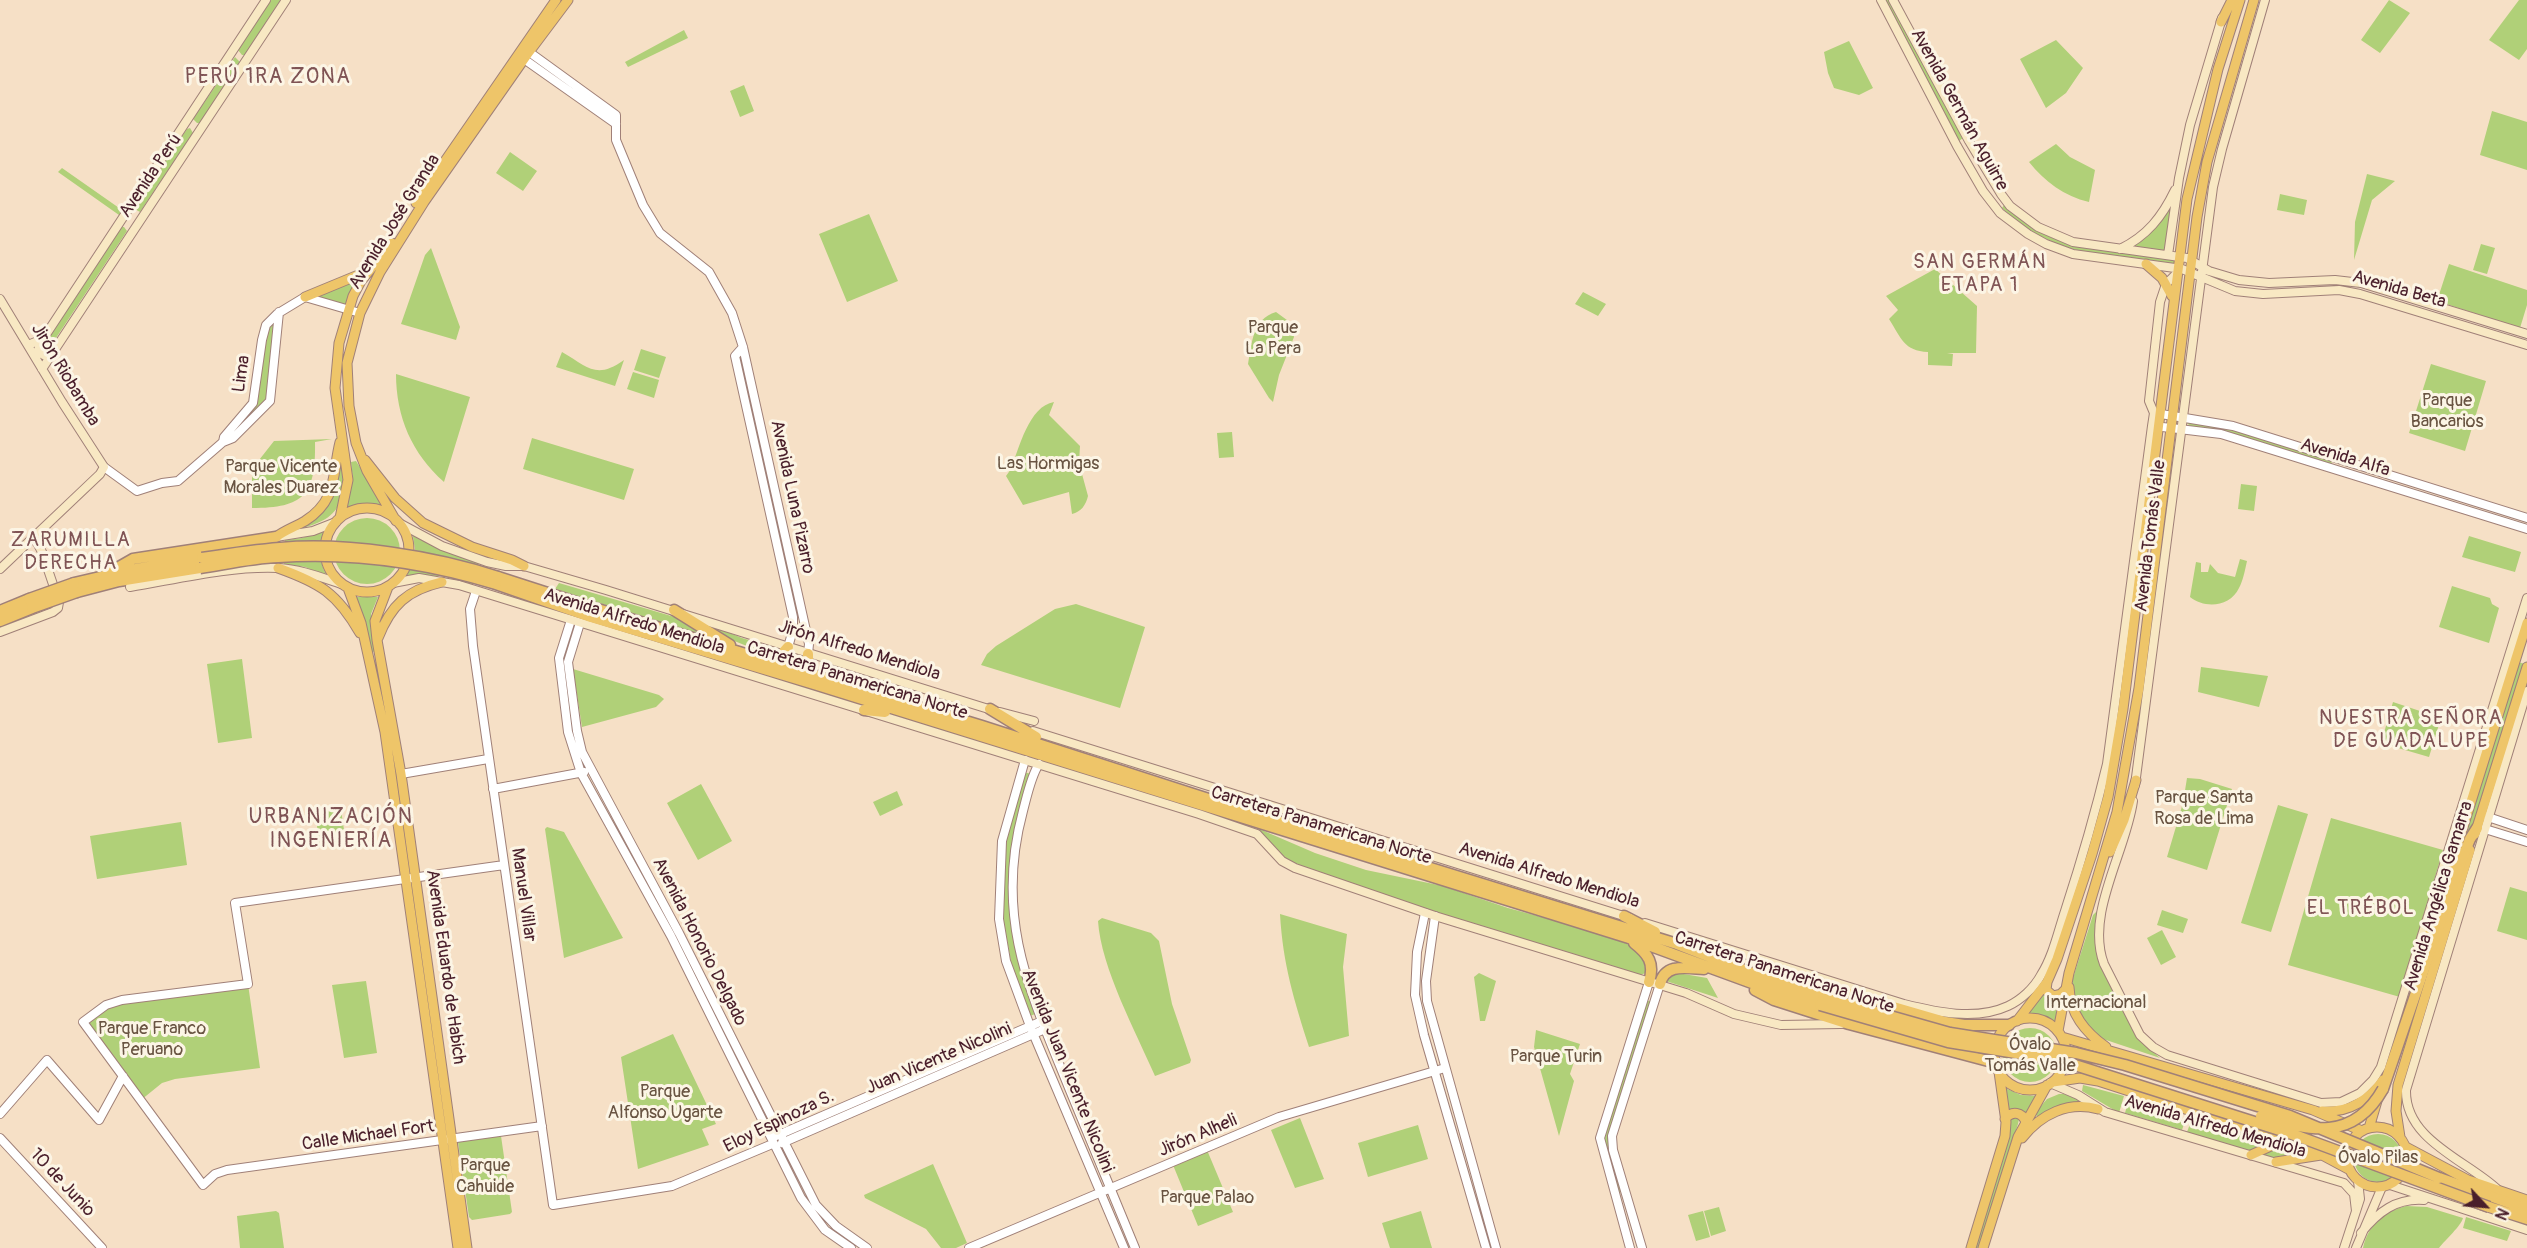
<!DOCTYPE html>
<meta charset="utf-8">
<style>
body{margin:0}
#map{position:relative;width:2527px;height:1248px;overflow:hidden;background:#f6e0c6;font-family:Pangolin,sans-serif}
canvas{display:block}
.north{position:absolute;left:2455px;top:1176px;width:60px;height:60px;-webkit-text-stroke:4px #fcf5e5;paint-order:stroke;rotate:116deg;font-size:16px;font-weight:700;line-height:24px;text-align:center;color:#4a1f2b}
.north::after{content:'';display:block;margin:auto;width:21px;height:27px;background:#4a1f2b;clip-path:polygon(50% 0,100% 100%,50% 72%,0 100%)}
</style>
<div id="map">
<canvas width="2527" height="1248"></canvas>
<div class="north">N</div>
</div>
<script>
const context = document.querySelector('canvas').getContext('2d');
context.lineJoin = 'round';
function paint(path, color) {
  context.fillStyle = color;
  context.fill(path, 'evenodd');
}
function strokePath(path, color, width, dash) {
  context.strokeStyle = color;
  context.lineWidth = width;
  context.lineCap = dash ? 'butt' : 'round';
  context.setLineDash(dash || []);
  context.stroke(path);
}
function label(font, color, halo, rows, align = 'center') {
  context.font = font + ' Pangolin,sans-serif';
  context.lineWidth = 6;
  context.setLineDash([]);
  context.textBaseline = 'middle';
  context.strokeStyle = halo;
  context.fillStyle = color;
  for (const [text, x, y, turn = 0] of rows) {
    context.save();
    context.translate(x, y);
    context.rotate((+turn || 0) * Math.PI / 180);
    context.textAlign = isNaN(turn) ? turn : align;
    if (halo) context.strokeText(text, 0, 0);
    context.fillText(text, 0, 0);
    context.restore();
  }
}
const green = new Path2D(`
 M271 0H281L245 55H242L238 50Z
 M1885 0H1890L1963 138 1959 141Z
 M2389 0 2410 13 2380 53 2361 40Z
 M2519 0H2527V49L2519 60 2489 40Z
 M684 30 688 38 628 67 625 62Z
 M2056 40 2083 68 2066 93 2046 108 2020 59Z
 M1849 41 1873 88 1859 95 1834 88 1828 73 1824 52Z
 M235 57 240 62 200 123H197L193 119Z
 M744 85 754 111 740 117 730 91Z
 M2492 111 2527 122V170L2480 155Z
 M190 128 193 133 140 212 133 208 187 129Z
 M2056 144 2070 157 2095 170 2089 202C2064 196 2045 182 2029 162Z
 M510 152 537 171 523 191 496 173Z
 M62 168 122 210 119 215 58 172Z
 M2367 174 2395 181 2372 200 2354 260 2355 222Z
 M2280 194 2307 200 2304 215 2277 210Z
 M2173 202 2165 251 2131 246Z
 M2004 205 2060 241 2175 260V262L2173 264C2106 255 2055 258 2002 208Z
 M869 214 898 281 847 302 819 234Z
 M121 227H124L127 231 46 353 40 349Z
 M2481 244 2495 248 2487 274 2473 270Z
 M431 248 460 327 456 340 401 324 425 255Z
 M2449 264 2527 290V305L2520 328 2437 301Z
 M1935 269 1977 306 1976 353H1947L1953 354 1952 366 1928 365V352C1904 351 1901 338 1889 319L1898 310 1886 296Z
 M357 279 345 306 318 298 317 294Z
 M1583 292 1606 304 1598 316 1575 304Z
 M1276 312 1291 323 1294 337 1279 375 1273 402 1269 398 1248 364C1252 344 1252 319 1276 312Z
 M275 318 268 401 227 438C237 428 250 418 255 405 265 376 255 344 275 318Z
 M641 349 666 357 659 378 634 370Z
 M562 352C588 367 596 380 624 360L615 386 556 367Z
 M2431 364 2486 381 2465 451 2409 433Z
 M633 372 659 380 654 398 627 389Z
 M396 374 470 397 444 482C412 454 396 417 396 374Z
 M1054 402 1049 415 1080 446 1079 463 1088 496C1086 505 1081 512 1072 514L1069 492 1023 505 1006 476 1011 469C1019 448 1029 406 1054 402Z
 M2190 421 2222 425 2331 460 2332 464 2330 465 2191 427 2187 423Z
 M1232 432 1234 457 1219 458 1217 433Z
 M532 438 634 469 624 500 523 469Z
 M332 439 315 442C316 495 304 508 252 508V469L274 441Z
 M340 447C346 495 349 519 294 530 330 500 342 498 340 447Z
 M356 461 385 507 361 505 346 509 353 480 351 462Z
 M2241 484 2257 486 2254 511 2238 509Z
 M334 551a33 33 0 1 1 66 0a33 33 0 1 1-66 0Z
 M324 530C320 545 318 562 327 576L305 567 284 564 285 540 302 538Z
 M412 531 481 562 477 566 473 585 442 576H407L415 549Z
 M2469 536 2521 552 2515 572 2462 557Z
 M2240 559 2247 561C2245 570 2243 581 2239 588 2230 607 2205 609 2190 597L2196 562 2201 563V572H2208L2210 564 2218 573 2235 577Z
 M559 583 678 618 714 639 555 589Z
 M2452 586 2490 598 2492 604 2499 608 2489 643 2439 627Z
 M355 597H378L371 614 375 651 371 653Z
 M1076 604 1145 627 1120 708 981 665 987 654 996 646 1055 609Z
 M705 623 742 638 780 649 769 655 732 640Z
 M242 659 252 738 218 743 207 664Z
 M2518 662 2525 664 2481 805 2463 846 2418 988Z
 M2201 667 2268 676 2259 707 2198 692Z
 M573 669 659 695 664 699 656 707 582 727Z
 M2393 702 2441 718 2429 757 2381 743Z
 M1024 772 1031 774C1025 795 1017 816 1013 837 1002 898 1013 957 1035 1014L1030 1016 1014 978 1003 918 1002 890 1006 837Z
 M2187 778 2200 779 2232 789 2207 870 2167 857 2183 803Z
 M701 784 732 841 698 860 667 803Z
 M897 791 903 805 880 816 873 802Z
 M2278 805 2308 814 2271 932 2241 923Z
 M341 810 346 843 320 846 315 813Z
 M2331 818 2443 850 2400 997 2288 965Z
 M181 822 187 865 97 879 90 836Z
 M547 827 564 832 623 938 564 958 545 829Z
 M1257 828 1315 853 1366 870 1443 886 1508 908 1612 936 1633 947 1645 957 1648 972 1638 976 1316 874 1284 858Z
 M2510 887 2527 892V940L2497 931Z
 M2098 910 2096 926 2120 1005 2141 1041 2160 1058 2100 1038C2082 1024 2069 1001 2073 978L2093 915Z
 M2162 910 2188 919 2183 933 2157 925Z
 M1280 914 1347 934 1343 967 1349 1036 1309 1047C1294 1000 1283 965 1280 914Z
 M1102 918 1151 933 1159 941 1172 1004 1191 1060 1190 1063 1155 1076C1136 1032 1101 968 1098 921Z
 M2162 930 2176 957 2161 965 2147 938Z
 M1479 973 1496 981 1485 1021H1480L1474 977Z
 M1678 973 1707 978 1718 998 1666 981 1665 977Z
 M366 981 377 1053 344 1058 332 985Z
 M248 984 260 1068 175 1079 162 1083 141 1100 83 1022 106 1005Z
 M2043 994 2055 999 2057 1024 2045 1016 2028 1014Z
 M1645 1000 1652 1002 1611 1126 1623 1191 1617 1194 1603 1141Z
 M2003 1055a27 27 0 1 1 54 0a27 27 0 1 1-54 0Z
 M1536 1030 1580 1044 1570 1074 1574 1081 1559 1136 1534 1047Z
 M673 1034 716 1124 702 1129 709 1145 638 1169 621 1057Z
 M2083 1085 2124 1096 2119 1113 2082 1091Z
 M2005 1088 2021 1095 2038 1096 2026 1115 2009 1111Z
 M2059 1094H2064L2088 1103 2038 1118 2035 1113 2047 1099Z
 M2128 1102 2185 1121 2182 1130 2125 1113Z
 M2012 1116 2019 1119 2018 1124 1978 1248H1973Z
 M2193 1116 2309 1155 2276 1159 2187 1132Z
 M1300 1118 1324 1179 1295 1188 1271 1130Z
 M1418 1125 1428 1159 1368 1177 1358 1143Z
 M2354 1158a24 24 0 1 1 48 0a24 24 0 1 1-48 0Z
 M499 1134 501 1136 512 1212 510 1214 472 1220 469 1217 458 1142Z
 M1207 1150 1233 1212 1198 1226 1173 1165Z
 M933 1164 967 1243 956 1248H941L926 1229 865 1198 864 1195Z
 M2406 1206 2427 1207 2463 1218C2461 1226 2446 1239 2439 1248H2363C2368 1225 2384 1212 2406 1206Z
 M1719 1207 1726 1231 1711 1236 1704 1211Z
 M276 1211 279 1213 284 1248H240L237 1216Z
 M1421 1211 1432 1248H1390L1382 1223Z
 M1703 1211 1710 1237 1696 1241 1688 1215Z
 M2466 1217 2511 1231 2507 1241 2463 1228Z`);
const tertiary = new Path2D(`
 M525 49 616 115V140L643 205 660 233 709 272 732 313 743 347 809 644 808 654
 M521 57 616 124
 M743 347 735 356 793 617V630L788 647
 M2155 413 2233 426 2527 518
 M2154 426 2221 434 2527 529
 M223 442 233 438 270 401 279 312
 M104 467 137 491 162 483 178 481 223 442 224 437 253 403 262 340 266 325 277 314 305 297 360 313
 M476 591 470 609 473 646 553 1205 672 1186 770 1145
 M571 620 559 658 568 732 581 773 671 936 801 1198 825 1230 851 1248
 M580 623 568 662 577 731 582 752 679 933 816 1205 836 1226 867 1248
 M1025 760 1002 841 999 919 1006 961 1030 1026 1124 1248
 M1039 764C1031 776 1027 796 1023 811 994 918 1030 992 1069 1088 1091 1141 1113 1195 1135 1248
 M401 774 488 759
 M493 789 584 772
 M2488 817 2527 830
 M2485 829 2527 842
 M504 865 235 903 248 984 122 1000 106 1005 83 1022 203 1185 215 1174 227 1170 542 1126
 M1425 913 1417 952 1415 995 1424 1035 1486 1248
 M1435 916 1426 981 1427 1001 1496 1248
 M0 1114 47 1060 99 1120 123 1076
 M776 1136 1042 1021
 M0 1138 102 1248
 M782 1143 1045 1029
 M969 1248 1279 1117 1445 1068
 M1630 1248 1600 1138 1649 982
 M1642 1248 1613 1150 1612 1136 1660 984`);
const secondary = new Path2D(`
 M1881 0 1957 146 1983 191 2000 213 2028 234 2046 244 2073 254 2182 269 2235 291 2263 294 2339 290 2360 294 2527 345
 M1893 0 1969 141 2001 194 2010 206 2038 227 2073 242 2187 258 2209 271 2239 280 2269 283 2335 280 2361 283 2527 334
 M2120 249C2147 236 2162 217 2175 190
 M2168 255 2179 178 2190 125 2222 18
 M0 299 62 402 104 467 100 474 0 569
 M40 340 38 352 49 358
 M28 345 40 340 47 333 266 0
 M42 369 286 0
 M399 523 442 546 487 562 506 566H524L606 590 995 711
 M276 537 313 531 336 522
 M393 583 419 578 459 585 1199 814 1257 834 1282 861 1295 868 1435 916 1686 993 1734 1014 1781 1025 1841 1024
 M130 587C178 579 229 566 278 568 300 569 320 577 341 584
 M0 632 53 612 58 608 59 602 42 552 34 537
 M1000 712 1034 721
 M1033 731 1630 918
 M2135 785 2213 187 2222 149 2265 0
 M2133 801C2126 852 2085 914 2104 964L2140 1035 2153 1047 2167 1055 2321 1103 2341 1102 2360 1093 2373 1080 2381 1067 2527 598
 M1645 923 1904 1004C1936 1012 1976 1021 2008 1006 2021 1000 2034 988 2041 975 2053 956 2058 932 2065 911 2081 862 2095 814 2107 764L2152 426 2154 413 2149 401 2160 302 2166 284 2177 273
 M2050 1083 2078 1095 2105 1112 2344 1183 2354 1194 2356 1211
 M2390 1185 2527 1230
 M2497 1189C2466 1160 2405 1140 2406 1090L2527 691
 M2361 1233C2378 1212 2396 1198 2424 1200
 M2344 1248 2360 1199 2358 1181
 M2356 1248 2382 1187`);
const primary = new Path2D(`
 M2221 22 2232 0
 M416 203 556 0
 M2146 264 2162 278 2172 296
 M305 297 368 271
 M365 460 395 498 423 523 472 547 512 560 524 566
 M325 550a42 42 0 1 1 84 0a42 42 0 1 1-84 0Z
 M340 518 348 480 335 388 339 343 353 296 361 281 392 243
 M396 521 367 471 356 443 349 406 347 363 360 313 380 272 424 202 529 52 568 0
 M276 537C285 530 295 527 305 521 338 500 332 474 340 442
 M278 568C320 583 337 593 360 633
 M388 587 375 621 377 640 401 774 467 1248
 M348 588 361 623 385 732 458 1248
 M378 638C391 605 407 590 442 582
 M2475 834 2527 667
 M2110 852 2124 820 2136 780
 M2417 974 2527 623
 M2047 982 2046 990 2053 996 2061 994 2065 990
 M2069 987C2070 1014 2085 1032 2106 1047
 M1994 1054a36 36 0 1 1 72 0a36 36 0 1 1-72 0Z
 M2017 1021 2047 982 2057 959 2092 854 2108 797 2123 709 2187 199 2218 69 2240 0
 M2058 1031 2069 973 2117 812 2139 688 2197 217 2207 162 2254 0
 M2062 1037 2313 1110 2362 1131
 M2053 1082 2080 1078 2098 1081 2272 1137 2322 1155 2350 1170
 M2322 1111C2349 1113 2368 1101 2383 1080
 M2005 1119C2012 1110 2022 1112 2026 1122
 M2347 1157a30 30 0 1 1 60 0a30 30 0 1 1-60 0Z
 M2369 1128 2377 1101
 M2400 1137 2396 1111 2398 1085 2470 850
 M2022 1138C2041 1114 2068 1101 2098 1109
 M2406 1147 2468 1180 2527 1200
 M2251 1155 2282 1141
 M2276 1162 2321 1155
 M1971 1248 2005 1136 2006 1122 1999 1072
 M1983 1248 2018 1137 2047 1085`);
const motorway = new Path2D(`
 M105 575 133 559 276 537
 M498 577 591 607 982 726 1255 814 1677 944 1785 986 1823 997
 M74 583 130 570 202 558
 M496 584 591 617 817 685 1629 938 1782 994 1820 1005
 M77 592 119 581 200 568
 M674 610 730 645
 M0 611 29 599
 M0 621 32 608
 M808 654V674
 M770 662 781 655 788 647
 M990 709 1036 737
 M864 710 885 712
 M1624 916 1655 932
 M1634 943C1648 954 1655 963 1649 982
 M1765 975H1783L1945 1022 1964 1025H2009
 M1660 984C1665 963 1686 968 1704 969
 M1755 990 1774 1000 1849 1024 1996 1063
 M2383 1089 2460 864 2470 839 2477 828
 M2439 1178 2527 1209
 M2489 1207 2527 1219`);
const motorwayBridge = new Path2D(`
 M202 558C228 554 254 550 280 548 346 542 435 556 498 577
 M200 568C226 564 252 558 278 557 351 552 427 563 496 584
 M29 599 74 583
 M32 608 77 592
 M1823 997 1950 1033 2076 1053 2125 1065 2290 1116 2439 1178
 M1820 1005 1948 1042 2059 1060 2289 1133 2489 1207
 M2261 1116C2310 1131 2353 1142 2383 1089`);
const streetNames = [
 ["Avenida Germán Aguirre",1959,110,61],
 ["Avenida Perú",151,176,-56],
 ["Avenida José Granda",395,222,-58],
 ["Avenida Beta",2399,290,16],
 ["Lima",242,374,-82],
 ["Jirón Riobamba",65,375,59],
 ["Avenida Alfa",2345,458,17],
 ["Avenida Luna Pizarro",792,497,78],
 ["Avenida Tomás Valle",2151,536,-83],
 ["Avenida Alfredo Mendiola",634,622,17],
 ["Jirón Alfredo Mendiola",859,651,17],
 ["Carretera Panamericana Norte",857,681,17],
 ["Carretera Panamericana Norte",1321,826,17],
 ["Avenida Alfredo Mendiola",1549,876,17],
 ["Manuel Villar",523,895,82],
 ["Avenida Angélica Gamarra",2439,896,-73],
 ["Avenida Honorio Delgado",699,942,63],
 ["Avenida Eduardo de Habich",445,967,82],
 ["Carretera Panamericana Norte",1784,973,18],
 ["Juan Vicente Nicolini",939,1059,-23],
 ["Avenida Juan Vicente Nicolini",1067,1071,68],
 ["Eloy Espinoza S.",779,1122,-26],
 ["Avenida Alfredo Mendiola",2215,1127,16],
 ["Calle Michael Fort",368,1136,-8],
 ["Jirón Alheli",1198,1136,-23],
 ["10 de Junio",62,1183,47]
];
const parkNames = [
 ["Parque",1273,328],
 ["La Pera",1273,349],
 ["Parque",2447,401],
 ["Bancarios",2447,422],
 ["Las Hormigas",1048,464],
 ["Parque Vicente",281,467],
 ["Morales Duarez",281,488],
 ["Parque Santa",2204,798],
 ["Rosa de Lima",2204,819],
 ["Internacional",2096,1003],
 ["Parque Franco",152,1029],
 ["Peruano",152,1050],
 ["Óvalo",2030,1045],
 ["Tomás Valle",2030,1066],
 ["Parque Turin",1556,1057],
 ["Parque",665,1092],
 ["Alfonso Ugarte",665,1113],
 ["Óvalo Pilas",2378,1158],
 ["Parque",485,1166],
 ["Cahuide",485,1187],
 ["Parque Palao",1207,1198]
];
const neighbourhoodNames = [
 ["SAN GERMÁN",1980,263],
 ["ETAPA 1",1980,286],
 ["ZARUMILLA",71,541],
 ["DERECHA",71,564],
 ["NUESTRA SEÑORA",2411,719],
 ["DE GUADALUPE",2411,742],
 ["EL TRÉBOL",2361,909]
];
const quarterNames = [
 ["PERÚ 1RA ZONA",268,78],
 ["URBANIZACIÓN",331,818],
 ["INGENIERÍA",331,842]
];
paint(green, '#b0d078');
strokePath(tertiary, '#a08078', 10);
strokePath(secondary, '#a08078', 10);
strokePath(primary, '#a08078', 11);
strokePath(motorway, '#a08078', 13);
strokePath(tertiary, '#fff', 8);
strokePath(secondary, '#f8e8c3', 8);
strokePath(primary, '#eec569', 9);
strokePath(motorway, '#eec569', 10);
strokePath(motorwayBridge, '#a08078', 13, []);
strokePath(motorwayBridge, '#eec569', 10);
label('18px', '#4a1f2b', '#fcf5e5', streetNames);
label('18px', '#695442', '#fcf5e5', parkNames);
context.letterSpacing = '1.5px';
label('20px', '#7f5354', '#fcf5e5', neighbourhoodNames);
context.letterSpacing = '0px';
context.letterSpacing = '1.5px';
label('21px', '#7f5354', '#fcf5e5', quarterNames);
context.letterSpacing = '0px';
</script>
